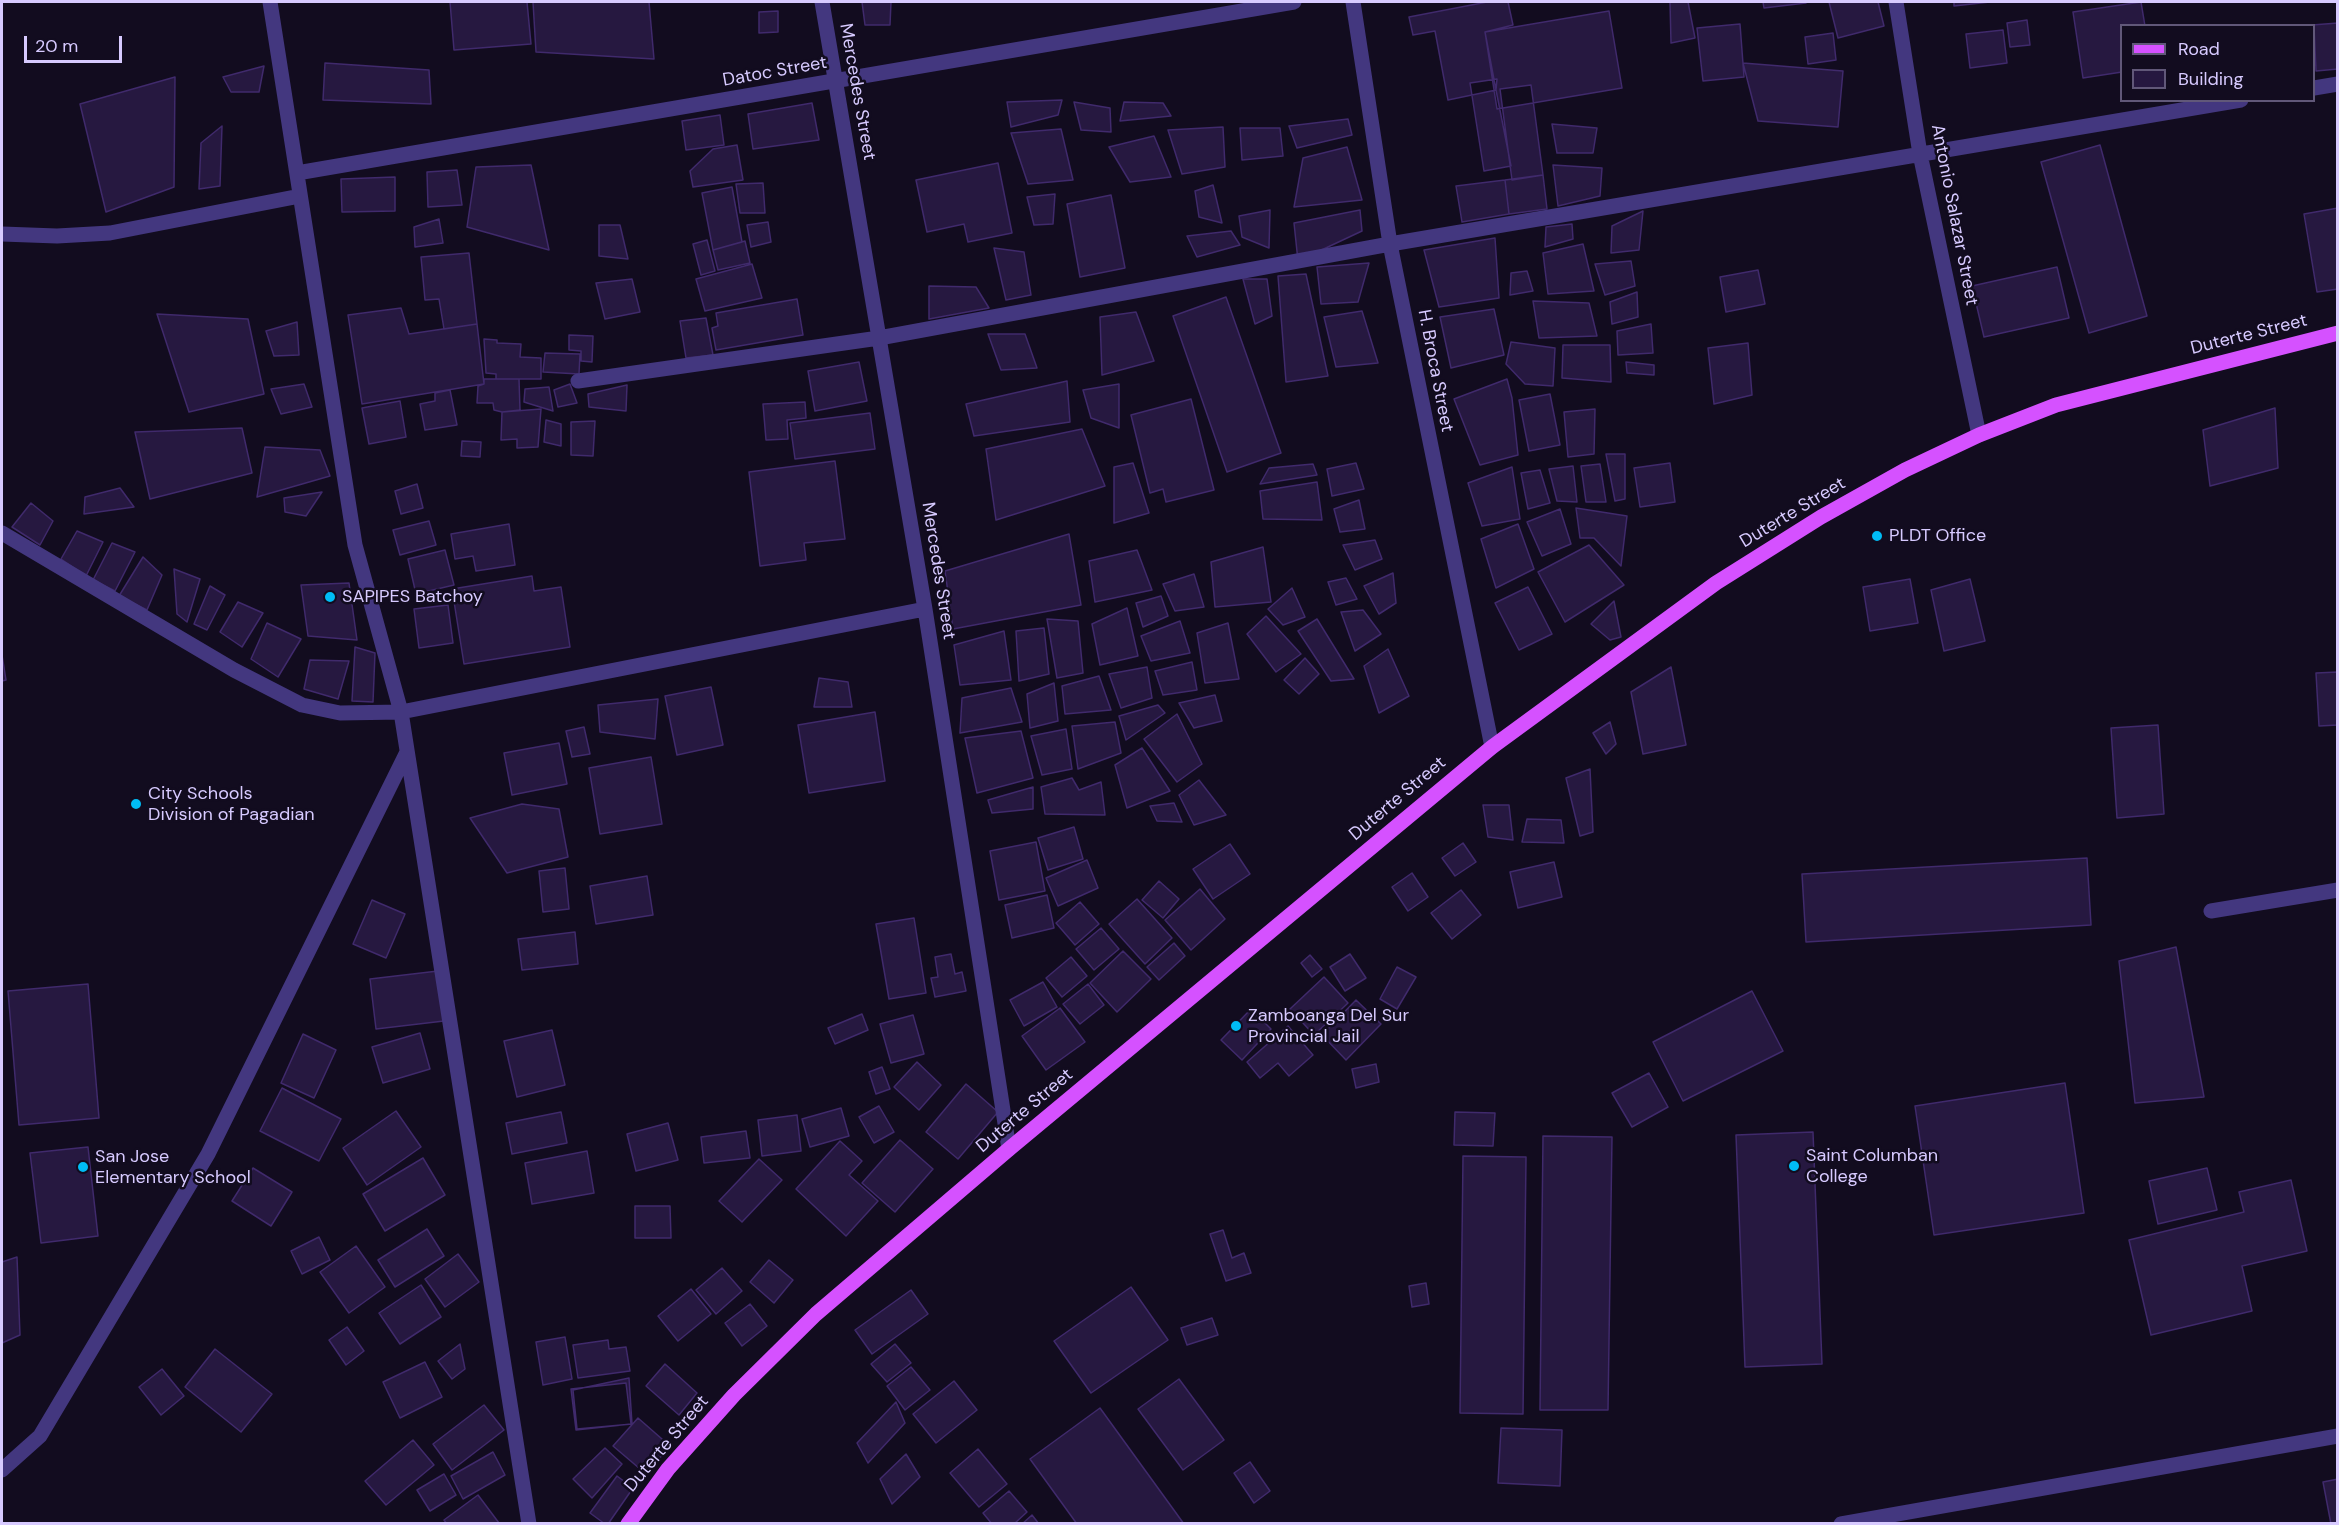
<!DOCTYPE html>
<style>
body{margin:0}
#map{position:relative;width:2339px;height:1525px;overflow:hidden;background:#120c1f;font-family:"DM Sans",sans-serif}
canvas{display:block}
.frame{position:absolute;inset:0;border:3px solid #d7caff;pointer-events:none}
.legend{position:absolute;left:2120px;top:24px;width:195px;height:78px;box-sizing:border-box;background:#120c1f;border:2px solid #615879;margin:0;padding:8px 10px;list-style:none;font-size:18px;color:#d7caff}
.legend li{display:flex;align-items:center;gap:12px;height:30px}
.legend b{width:30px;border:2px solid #615879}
.scale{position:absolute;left:24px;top:36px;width:98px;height:27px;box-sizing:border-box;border:3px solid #d7caff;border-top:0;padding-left:8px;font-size:18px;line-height:21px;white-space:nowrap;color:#d7caff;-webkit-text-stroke:4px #120c1f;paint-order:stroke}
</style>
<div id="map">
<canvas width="2339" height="1525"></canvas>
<div class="frame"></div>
<ul class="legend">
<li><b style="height:8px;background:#d551ff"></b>Road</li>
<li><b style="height:16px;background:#261840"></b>Building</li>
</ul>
<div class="scale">20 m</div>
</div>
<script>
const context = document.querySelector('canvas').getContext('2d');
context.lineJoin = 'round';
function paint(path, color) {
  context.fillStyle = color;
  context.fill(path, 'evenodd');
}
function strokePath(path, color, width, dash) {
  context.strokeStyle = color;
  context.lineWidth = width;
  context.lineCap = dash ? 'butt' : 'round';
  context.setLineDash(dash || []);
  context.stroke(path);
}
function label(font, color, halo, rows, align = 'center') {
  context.font = font + ' "DM Sans",sans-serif';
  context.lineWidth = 5;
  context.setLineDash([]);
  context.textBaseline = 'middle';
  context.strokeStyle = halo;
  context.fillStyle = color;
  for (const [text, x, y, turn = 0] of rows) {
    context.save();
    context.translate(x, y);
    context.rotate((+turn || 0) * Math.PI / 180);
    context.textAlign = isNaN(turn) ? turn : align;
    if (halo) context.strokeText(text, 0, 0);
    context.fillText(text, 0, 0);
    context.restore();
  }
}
const building = new Path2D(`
 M450 2H527L531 44 454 50Z
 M533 2H649L654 59 536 52Z
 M862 2H891L890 25H865Z
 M1487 2H1508L1513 25 1485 32 1496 90 1448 100 1435 31 1413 35 1409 17Z
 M1670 2H1688L1695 38 1671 43Z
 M1763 2H1806V3L1764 8Z
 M1829 2H1878L1884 26 1838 38Z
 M1954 2H1990L1954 6Z
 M2141 2 2145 26H2122V72L2083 78 2073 12Z
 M778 11V32L759 33V12Z
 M1609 11 1622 88 1497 109 1485 32Z
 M2027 20 2030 45 2010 47 2007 23Z
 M2338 23V69L2316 71 2314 26 2312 25Z
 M1740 24 1744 77 1703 81 1697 28Z
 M2003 30 2007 63 1970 68 1966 34Z
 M1833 33 1836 60 1808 64 1805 37Z
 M325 63 429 70 431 104 323 100Z
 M1743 63 1843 71 1838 127 1758 121Z
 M264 66 259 92H231L223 77Z
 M175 77 174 187 106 212 80 104Z
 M1497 79 1496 90 1511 166 1484 171 1470 83Z
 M1531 85 1543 175 1512 180 1500 89Z
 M1062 100 1058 115 1011 127 1007 102Z
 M1074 102 1110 108 1111 132 1081 130Z
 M1124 102 1163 103 1171 116 1120 121Z
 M812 103 819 140 753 149 748 114Z
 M720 115 724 145 686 150 682 121Z
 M1348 119 1352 135 1297 148 1289 126Z
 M1552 124 1597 128 1593 153H1557Z
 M222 126 220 186 199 189 201 143Z
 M1223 127 1225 167 1182 174 1168 130Z
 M1240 128H1280L1283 156 1242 160Z
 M1061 129 1073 180 1028 184 1011 133Z
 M1154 136 1171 177 1130 182 1109 147Z
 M737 145 743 180 693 187 690 171 713 149Z
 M2100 145 2147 316 2089 333 2041 162Z
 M1347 147 1362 200 1294 207 1303 158Z
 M998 163 1012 233 968 242 964 224 927 232 916 180Z
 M531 165 549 250 467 227 476 167Z
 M1553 165 1602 168 1600 196 1558 206Z
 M457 170 462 205 428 207 427 172Z
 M1543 175 1547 209 1509 214 1505 180Z
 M395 177V211L342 212 341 179Z
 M1505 180 1509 214 1462 222 1456 186Z
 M763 183 765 213H740L736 184Z
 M1213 185 1222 223 1199 217 1195 191Z
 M732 187 742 242 713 250 702 193Z
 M1055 194 1053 224 1034 225 1027 197Z
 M1111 195 1125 268 1080 277 1067 204Z
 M2338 208V289L2317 292 2304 214Z
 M1270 210 1269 248 1242 237 1239 216Z
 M1360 210 1362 231 1298 261 1294 223Z
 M1643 211 1639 250 1611 253 1612 226Z
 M439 219 443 243 415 247 414 227Z
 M768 222 771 242 751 247 747 225Z
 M1572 224 1573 239 1545 247 1546 227Z
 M599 225H620L628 259 599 256Z
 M1231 231 1240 245 1197 257 1187 236Z
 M1495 238 1499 298 1439 307 1424 250Z
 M707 240 715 271 701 275 693 244Z
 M745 241 750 263 718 270 713 250Z
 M1583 244 1594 291 1548 294 1543 253Z
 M994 248 1024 252 1031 295 1006 300Z
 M469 253 477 324 444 329 439 299 425 300 421 257Z
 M1631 261 1635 286 1605 295 1595 264Z
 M1369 263 1358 302 1321 304 1317 267Z
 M752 264 762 298 705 311 696 279Z
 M2057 267 2069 318 1984 337 1972 286Z
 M1758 270 1765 304 1726 312 1720 277Z
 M1527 271 1533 291 1510 295 1511 273Z
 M1306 274 1328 376 1286 382 1278 276Z
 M632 279 640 312 605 319 596 283Z
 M1243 279H1267L1272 316 1255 324Z
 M929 286 976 287 989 308 929 319Z
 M1637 292 1638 317 1612 324 1610 302Z
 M1226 297 1281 453 1227 472 1173 316Z
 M797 299 803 335 716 350 712 328 718 326 716 313Z
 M1533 301 1589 303 1597 336 1539 338Z
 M401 308 409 334 477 324 484 384 362 404 348 315Z
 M1494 309 1504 355 1451 368 1440 317Z
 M1362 311 1378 363 1336 367 1324 317Z
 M1136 312 1154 361 1102 375 1100 317Z
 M157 314 248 319 264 394 189 412Z
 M706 318 713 355 686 358 680 321Z
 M297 322 299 355 274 356 266 331Z
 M1651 324 1653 353 1618 355 1617 331Z
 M988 334H1025L1037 368 1001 370Z
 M569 335 593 336 592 362 581 361V351L569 350Z
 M484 339 497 340V343L521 344 520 357 541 358V379H496V374L486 373Z
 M1511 342 1555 348 1553 386 1525 384 1506 364Z
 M1748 343 1752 395 1714 404 1708 348Z
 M1563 345H1610L1611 382 1562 378Z
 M545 353 580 354 579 374 543 372Z
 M859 362 867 401 815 411 808 371Z
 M1626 362 1654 365V375L1627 373Z
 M484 379H519L520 410 502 412 494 410 493 403H477L478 386 484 384Z
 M1507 379 1512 398 1518 455 1480 465 1454 399Z
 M1067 381 1070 422 974 436 966 404Z
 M304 384 312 407 281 414 271 389Z
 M570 384 577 403 558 407 554 390Z
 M1119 384V428L1091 418 1083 390Z
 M627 385 626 411 589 407 588 394Z
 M549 387 553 411 524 402 525 389Z
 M450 390 457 425 425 430 420 404 435 401V393Z
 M1550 394 1560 445 1529 451 1519 400Z
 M1191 399 1214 490 1166 502 1163 489 1150 493 1131 415Z
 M400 401 406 437 369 444 362 408Z
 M805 402 806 418 787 420 788 439 766 440 763 404Z
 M2275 408 2278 468 2210 486 2203 430Z
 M541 409 538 447 517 448V439L501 440 502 412Z
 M1595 409 1594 454 1568 457 1564 412Z
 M870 413 875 449 795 459 790 423Z
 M546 420 561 424V446L544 442Z
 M595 421 593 456 571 455V422Z
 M242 428 252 473 150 499 135 432Z
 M1082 429 1105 486 996 520 986 449Z
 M462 441 481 442 480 457 461 456Z
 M265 447 320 450 330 476 257 497Z
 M1606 454H1625V499L1615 501Z
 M835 461 845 539 804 543 806 560 760 566 749 472Z
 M1133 463 1149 513 1114 523V467Z
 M1356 463 1364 489 1332 496 1327 469Z
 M1670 463 1675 502 1640 507 1634 468Z
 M1313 464 1317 475 1260 484 1269 468Z
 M1600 464 1606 502H1586L1581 466Z
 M1573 466 1577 502 1557 501 1549 469Z
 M1512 467 1520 519 1482 526 1468 483Z
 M1540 470 1550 503 1528 509 1521 473Z
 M1317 482 1322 520 1263 519 1260 491Z
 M417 484 423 508 401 514 395 491Z
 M120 488 134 507 84 514 85 497Z
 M322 492 306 516 285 512 284 498Z
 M1359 500 1365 529 1340 532 1334 509Z
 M31 503 53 521 40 545 12 527Z
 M1576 508 1627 516 1621 566 1594 538H1580Z
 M1560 509 1571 544 1542 556 1527 522Z
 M429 521 436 545 400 555 393 530Z
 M509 524 515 565 476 571 473 556 455 559 451 534Z
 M1518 524 1534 569 1496 588 1481 539Z
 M77 531 103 542 86 576 61 559Z
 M1069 534 1081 605 953 629 945 571Z
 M1375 540 1382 559 1355 570 1343 545Z
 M112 543 135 552 115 591 93 580Z
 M1589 545 1624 585 1565 622 1538 572Z
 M1263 547 1271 602 1215 607 1211 562Z
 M445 550 454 585 416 594 408 559Z
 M1137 550 1152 590 1095 602 1089 561Z
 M143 557 162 575 147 610 119 596Z
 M174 569 200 579 187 622 177 614Z
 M1393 573 1396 603 1379 614 1364 586Z
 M1194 574 1204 607 1175 611 1163 584Z
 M532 576 534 591 561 587 570 647 464 664 452 589Z
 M1346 578 1357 599 1336 605 1328 582Z
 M1910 579 1918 623 1870 631 1863 587Z
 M1970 579 1985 641 1944 651 1931 590Z
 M349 583 357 640 308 636 301 585Z
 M210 586 225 595 207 630 194 624Z
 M1528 587 1552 634 1519 650 1495 603Z
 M1292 588 1305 617 1283 625 1268 609Z
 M1161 596 1168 616 1143 627 1136 603Z
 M1614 601 1621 637 1610 640 1591 624Z
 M238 602 263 613 242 647 220 632Z
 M448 605 453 643 419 648 414 609Z
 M1127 608 1138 656 1100 665 1092 624Z
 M1363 610 1381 634 1355 651 1341 612Z
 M1266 616 1301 654 1276 672 1247 634Z
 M1047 619 1078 621 1083 673 1057 678Z
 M1317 619 1354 679 1331 681 1298 631Z
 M1180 621 1190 653 1151 661 1141 636Z
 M267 623 301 639 278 677 251 659Z
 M1228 623 1239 679 1205 683 1197 633Z
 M1044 628 1049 674 1019 681 1016 631Z
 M1004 631 1011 680 960 685 954 645Z
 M355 647 375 653 373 702 352 701Z
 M1388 649 1409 696 1379 713 1364 666Z
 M2 655 6 680 2 681Z
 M1305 658 1319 674 1299 694 1284 680Z
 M310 660 349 661 338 699 304 689Z
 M1192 662 1197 690 1163 695 1155 671Z
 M1147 667 1152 698 1121 708 1109 674Z
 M1671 667 1686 745 1643 754 1631 692Z
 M2338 672V725L2319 726 2316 673Z
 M1099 676 1111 710 1065 714 1062 686Z
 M819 678 848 682 852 707H814Z
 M1054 683 1058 721 1030 728 1027 694Z
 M711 687 723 745 677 755 665 696Z
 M1011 688 1022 722 960 733 962 698Z
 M1215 695 1222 721 1194 728 1179 703Z
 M658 699 655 739 600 732 598 705Z
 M1158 705 1165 713 1126 740 1119 716Z
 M875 712 885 781 809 793 798 725Z
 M1177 714 1202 764 1177 782 1144 739Z
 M1115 722 1121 753 1078 769 1072 726Z
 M1610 722 1616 744 1606 754 1593 733Z
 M2158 725 2164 814 2117 818 2111 728Z
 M584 727 590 754 572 757 566 731Z
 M1066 729 1072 769 1042 775 1031 736Z
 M1021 731 1033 778 977 793 965 738Z
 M559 743 567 784 512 795 504 753Z
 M1142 748 1170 791 1127 808 1115 765Z
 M651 757 662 824 600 834 589 768Z
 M1590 769 1593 832 1580 836 1566 778Z
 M1072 778 1079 790 1101 782 1105 815 1045 814 1041 787Z
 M1199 780 1226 815 1194 825 1179 795Z
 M1033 787V809L992 813 988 800Z
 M1174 803 1182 822 1157 821 1150 806Z
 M522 804 559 809 568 857 507 873 470 818Z
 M1483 805H1509L1513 840 1488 837Z
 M1527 819 1561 820 1564 843 1522 842Z
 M1074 827 1083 859 1048 870 1038 838Z
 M1036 842 1045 891 999 900 990 851Z
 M1463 843 1476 862 1455 876 1442 858Z
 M1230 844 1250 874 1213 899 1193 869Z
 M2087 858 2091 925 1806 942 1802 874Z
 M1087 860 1098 888 1058 906 1046 878Z
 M1554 862 1562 897 1518 908 1510 872Z
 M565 868 569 909 543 912 539 871Z
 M1412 873 1428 897 1408 911 1392 887Z
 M647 876 653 915 596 924 590 886Z
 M1159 881 1179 899 1163 918 1142 900Z
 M1200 889 1225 919 1191 950 1165 920Z
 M1461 890 1481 915 1452 939 1431 913Z
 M1047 895 1054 928 1012 938 1005 905Z
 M1137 899 1172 938 1145 964 1109 924Z
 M372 900 405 914 386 958 353 944Z
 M1080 902 1099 924 1075 945 1056 923Z
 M914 918 926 993 889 999 876 924Z
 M1101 928 1119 949 1094 970 1076 949Z
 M575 932 578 964 522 970 518 939Z
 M1174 943 1185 956 1159 980 1147 967Z
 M2176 947 2204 1097 2135 1103 2119 961Z
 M1123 951 1151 979 1117 1012 1090 983Z
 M951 954 955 974 962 972 966 991 935 997 931 978 938 977 935 957Z
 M1350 954 1366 978 1345 991 1330 967Z
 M1310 955 1322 969 1312 977 1301 963Z
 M1071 957 1087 976 1062 997 1046 978Z
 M1397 967 1416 977 1397 1009 1380 999Z
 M438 971 444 1021 376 1029 370 979Z
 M1324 977 1348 1003 1314 1035 1290 1009Z
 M1043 982 1057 1007 1024 1026 1010 1000Z
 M88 984 99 1118 19 1125 8 991Z
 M1088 984 1104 1005 1080 1024 1063 1004Z
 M1752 991 1783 1051 1683 1101 1653 1042Z
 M1356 1000 1381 1024 1346 1060 1322 1035Z
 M1060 1008 1085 1042 1046 1070 1022 1036Z
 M1251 1009 1271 1029 1242 1060 1221 1040Z
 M862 1014 868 1030 835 1044 828 1028Z
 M913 1015 924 1054 891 1063 880 1024Z
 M1288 1026 1313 1055 1289 1076 1278 1063 1260 1078 1247 1062Z
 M552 1030 565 1085 517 1097 504 1041Z
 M420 1033 430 1069 383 1083 372 1047Z
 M303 1034 336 1050 314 1098 281 1083Z
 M917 1062 941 1085 919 1110 894 1087Z
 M1376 1064 1379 1082 1356 1088 1352 1069Z
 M882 1067 890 1089 876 1094 869 1072Z
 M1649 1073 1668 1107 1632 1127 1612 1093Z
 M2065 1083 2084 1213 1934 1235 1915 1106Z
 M966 1084 998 1112 958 1159 926 1132Z
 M282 1088 341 1119 319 1161 260 1131Z
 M879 1106 894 1132 874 1143 859 1117Z
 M841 1108 849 1136 810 1147 802 1119Z
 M396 1111 421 1147 367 1185 343 1148Z
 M561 1112 567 1143 512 1154 506 1123Z
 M1455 1112 1495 1113 1493 1146 1454 1145Z
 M797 1115 801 1151 762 1156 758 1120Z
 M668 1123 678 1160 636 1171 627 1134Z
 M746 1131 750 1158 704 1163 701 1137Z
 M1813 1132 1822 1364 1745 1367 1736 1135Z
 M1543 1136 1612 1137 1608 1410H1540Z
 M900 1140 933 1169 895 1212 862 1183Z
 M840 1141 862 1161 849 1175 878 1201 846 1236 796 1189Z
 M88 1147 98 1236 41 1243 30 1153Z
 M587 1151 594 1193 532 1204 525 1163Z
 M1463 1156 1526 1157 1523 1414 1460 1413Z
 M423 1158 445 1195 385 1231 363 1194Z
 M759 1159 782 1180 742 1222 719 1201Z
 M253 1168 292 1192 271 1226 232 1201Z
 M2207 1168 2217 1210 2158 1224 2149 1181Z
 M2291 1180 2307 1251 2242 1266 2252 1311 2151 1335 2129 1240 2244 1212 2239 1192Z
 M635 1206H670L671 1238H635Z
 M427 1229 444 1256 395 1287 378 1260Z
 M1223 1230 1232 1258 1244 1253 1251 1273 1226 1281 1210 1234Z
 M319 1237 330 1260 302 1274 291 1251Z
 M356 1246 385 1287 349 1313 320 1272Z
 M458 1254 479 1282 445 1307 425 1279Z
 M17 1257 20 1335 2 1343V1262Z
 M769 1260 793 1280 774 1303 750 1282Z
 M722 1268 742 1291 716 1314 696 1290Z
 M1426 1283 1429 1304 1412 1307 1409 1286Z
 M421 1285 441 1317 400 1344 379 1313Z
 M1131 1287 1168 1340 1091 1393 1054 1341Z
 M691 1289 711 1314 678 1341 658 1316Z
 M911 1290 928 1314 872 1354 855 1330Z
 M750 1304 767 1326 742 1346 725 1323Z
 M1212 1318 1218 1335 1187 1345 1181 1328Z
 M347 1327 364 1351 346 1365 329 1340Z
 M565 1337 572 1379 543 1385 536 1342Z
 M608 1340 609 1349 626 1347 630 1371 578 1378 573 1345Z
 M460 1344 465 1369 452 1379 438 1361Z
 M895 1344 911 1363 887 1382 871 1364Z
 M215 1349 272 1394 241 1432 185 1387Z
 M425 1362 442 1397 400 1418 383 1382Z
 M665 1364 697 1393 679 1415 646 1386Z
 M911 1367 930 1390 905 1410 887 1386Z
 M162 1369 184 1396 161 1415 139 1387Z
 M629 1378 632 1424 577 1429 573 1390Z
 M1179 1379 1224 1440 1183 1470 1138 1409Z
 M954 1381 977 1410 936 1443 913 1414Z
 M626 1383 631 1424 576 1430 571 1389Z
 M896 1402 905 1423 868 1463 857 1443Z
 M484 1405 504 1430 452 1470 433 1444Z
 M1100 1408 1184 1524H1077L1030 1459Z
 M638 1418 670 1446 646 1474 613 1446Z
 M1501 1428 1562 1430 1560 1486 1498 1483Z
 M413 1440 434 1465 386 1505 365 1481Z
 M605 1448 622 1464 592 1498 573 1479Z
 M978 1449 1007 1484 979 1507 950 1473Z
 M493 1452 505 1475 463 1499 451 1476Z
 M906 1454 920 1477 892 1504 880 1479Z
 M1250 1462 1270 1491 1254 1503 1234 1473Z
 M444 1474 456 1495 430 1511 417 1490Z
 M617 1476 633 1488 608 1524H605L590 1513Z
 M2338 1479V1524H2331L2323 1482Z
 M1009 1491 1027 1512 1014 1524H992L983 1513Z
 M478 1495 499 1523 447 1524 444 1520Z
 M1032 1515 1039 1524H1022Z`);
const minor = new Path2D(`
 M270 2 355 545 401 712 529 1524
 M822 2 925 609 1009 1149
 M1353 2 1390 244 1492 747
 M1896 2 1920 154 1979 435
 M2314 88 2338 84
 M297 173 1294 2
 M2 234 57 236 110 233 300 196
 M578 381 879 338 1390 244 2241 100
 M2 533 234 670 302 705 340 713 401 712 925 609
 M2211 911 2338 890
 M2 1470 40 1436 208 1154 407 752
 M1841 1524 2338 1436`);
const major = new Path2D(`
 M628 1524 668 1469 734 1395 816 1314 1009 1149 1492 747 1716 583 1821 517 1905 470 1979 435 2056 405 2338 333`);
const markers = [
 [1877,536,6,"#00bcf5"],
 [330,597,6,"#00bcf5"],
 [136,804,6,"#00bcf5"],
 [1236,1026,6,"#00bcf5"],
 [1794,1166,6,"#00bcf5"],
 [83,1167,6,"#00bcf5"]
];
const streetNames = [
 ["Datoc Street",775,72,-10],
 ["Mercedes Street",857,92,80],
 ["Antonio Salazar Street",1954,215,79],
 ["Duterte Street",2249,335,-14],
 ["H. Broca Street",1435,371,79],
 ["Duterte Street",1793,513,-31],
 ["Mercedes Street",938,571,81],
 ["Duterte Street",1398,799,-40],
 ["Duterte Street",1025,1111,-40],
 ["Duterte Street",667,1444,-50]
];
const poiNames = [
 ["PLDT Office",1889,536],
 ["SAPIPES Batchoy",342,597],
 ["City Schools",148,794],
 ["Division of Pagadian",148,815],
 ["Zamboanga Del Sur",1248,1016],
 ["Provincial Jail",1248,1037],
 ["Saint Columban",1806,1156],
 ["College",1806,1177],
 ["San Jose",95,1157],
 ["Elementary School",95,1178]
];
paint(building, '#261840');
strokePath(building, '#402a6c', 1.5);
strokePath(minor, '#43377f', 15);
strokePath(major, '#d551ff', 15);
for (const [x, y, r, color] of markers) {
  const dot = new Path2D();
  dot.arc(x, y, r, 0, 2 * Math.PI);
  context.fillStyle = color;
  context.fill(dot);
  strokePath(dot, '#120c1f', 2);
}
label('18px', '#d7caff', '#120c1f', streetNames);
label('18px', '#d7caff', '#120c1f', poiNames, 'left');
</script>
